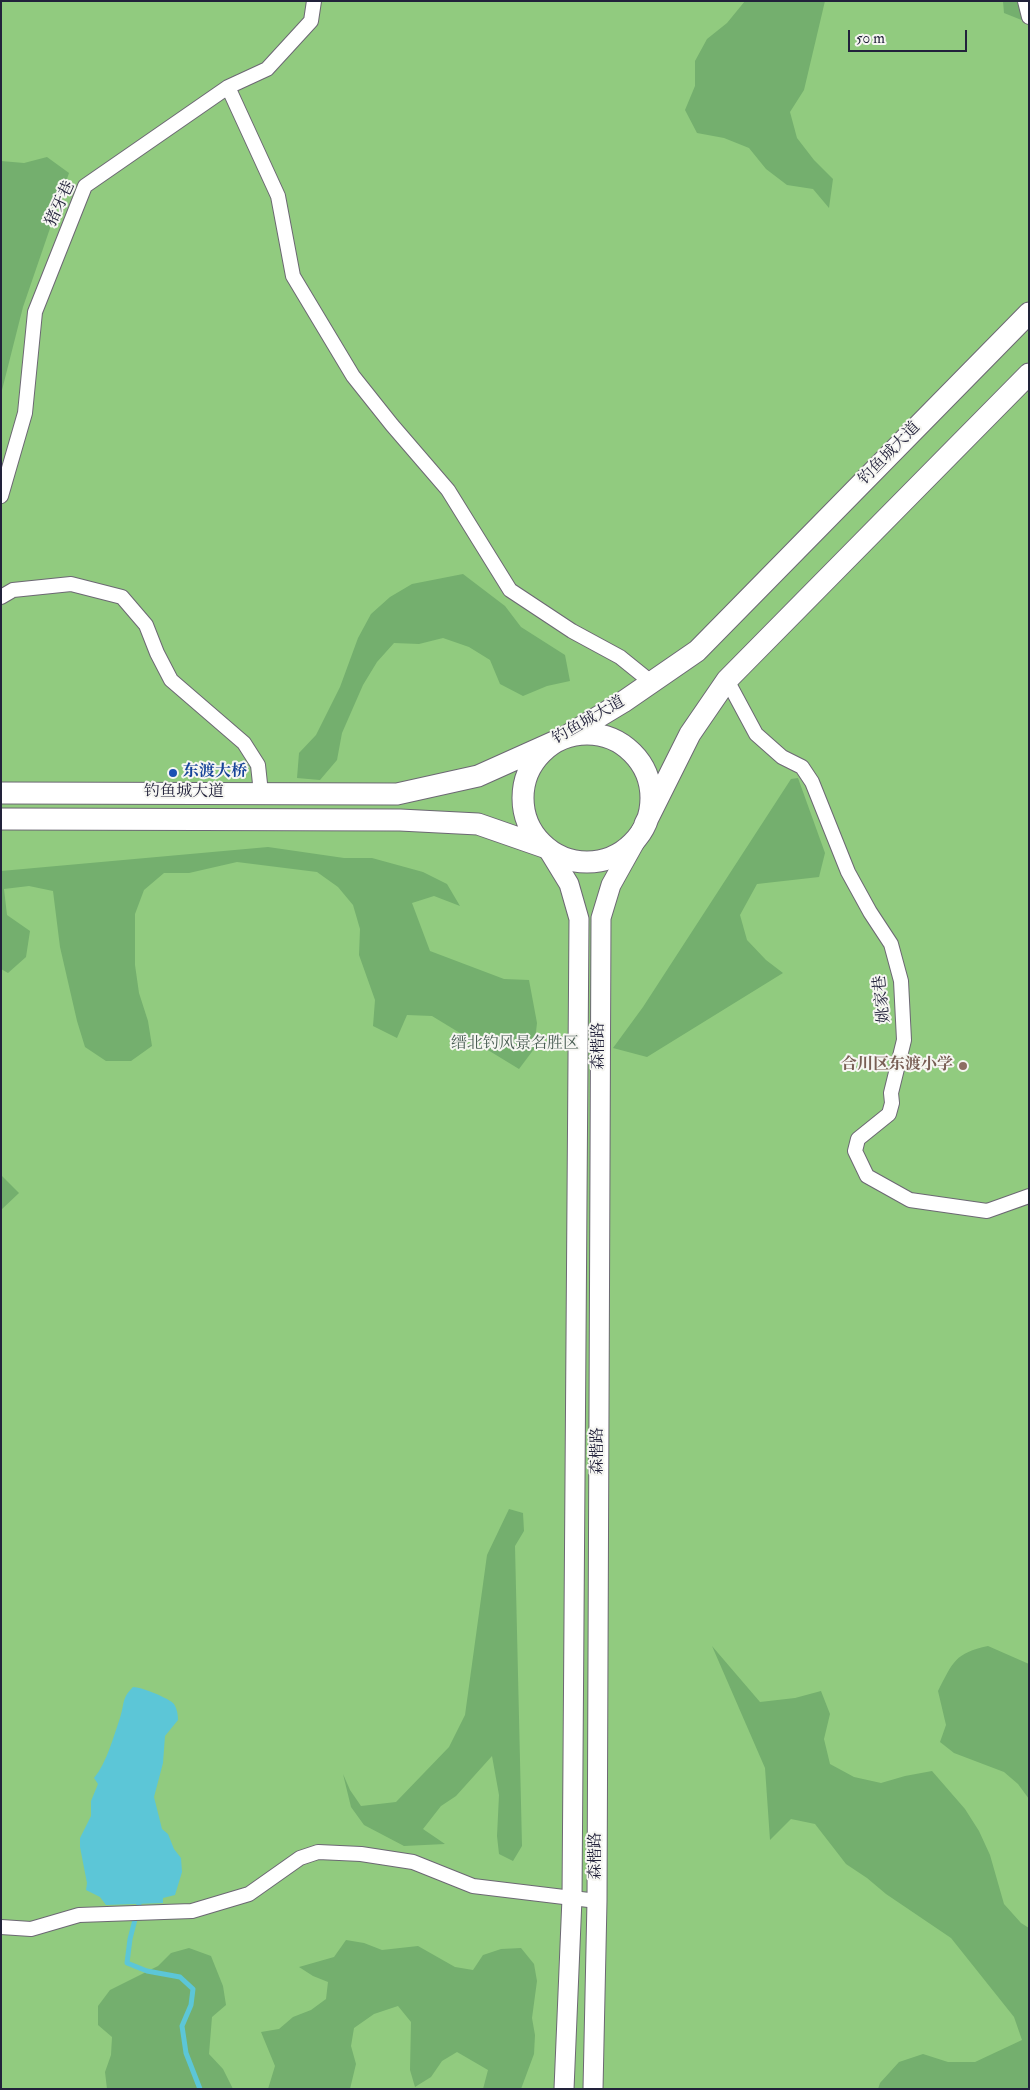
<!DOCTYPE html>
<meta charset="utf-8">
<style>
body{margin:0}
#map{position:relative;width:1030px;height:2090px;overflow:hidden;background:#f4eada;font-family:"IM FELL Double Pica",serif}
canvas{display:block}
.frame{position:absolute;inset:0;border:2px solid #22223b;pointer-events:none}
.scale{position:absolute;left:848px;top:30px;width:119px;height:22px;box-sizing:border-box;border:2px solid #22223b;border-top:0;padding-left:6px;font-size:15px;line-height:18px;white-space:nowrap;color:#22223b;-webkit-text-stroke:4px #f6f6f2;paint-order:stroke}
</style>
<div id="map">
<canvas width="1030" height="2090"></canvas>
<div class="frame"></div>
<div class="scale">50 m</div>
</div>
<script>
const context = document.querySelector('canvas').getContext('2d');
context.lineJoin = 'round';
function paint(path, color) {
  context.fillStyle = color;
  context.fill(path, 'evenodd');
}
function strokePath(path, color, width, dash) {
  context.strokeStyle = color;
  context.lineWidth = width;
  context.lineCap = dash ? 'butt' : 'round';
  context.setLineDash(dash || []);
  context.stroke(path);
}
function label(font, color, halo, rows, align = 'center') {
  context.font = font + ' "IM FELL Double Pica","Noto Serif SC",serif';
  context.lineWidth = 4;
  context.setLineDash([]);
  context.textBaseline = 'middle';
  context.strokeStyle = halo;
  context.fillStyle = color;
  for (const [text, x, y, turn = 0] of rows) {
    context.save();
    context.translate(x, y);
    context.rotate((+turn || 0) * Math.PI / 180);
    context.textAlign = isNaN(turn) ? turn : align;
    if (halo) context.strokeText(text, 0, 0);
    context.fillText(text, 0, 0);
    context.restore();
  }
}
const green = new Path2D(`
 M1 1H1029V2089H1Z`);
const forest = new Path2D(`
 M745 1H825L804 90 790 112 797 138 814 160 833 179 829 208 813 189 787 185 766 169 749 148 724 138 697 133 685 110 695 86V61L707 39 727 23Z
 M1003 1H1029V23L1004 13Z
 M47 157 69 173 23 307 1 394V161L24 163Z
 M463 574 505 606 521 627 565 655 570 681 547 686 523 696 500 684 490 660 469 647 443 638 419 644 394 643 377 662 363 685 342 733 337 760 320 780 297 778 299 753 316 735 340 687 358 638 371 614 390 597 412 584Z
 M798 778 825 853 819 877 757 884 740 915 747 940 766 960 783 973 647 1057 613 1048 643 1007 791 779Z
 M268 847 344 858H372L423 872 447 884 460 906 434 896 412 903 430 951 504 979 529 980 537 1023 534 1049 519 1069 432 1016 407 1015 397 1038 373 1026 375 1000 359 955 360 929 353 905 338 887 317 872 237 862 189 873H164L144 890 135 914V965L139 993 148 1021 152 1046 131 1061H106L85 1047 77 1021 60 947 53 891 29 886 4 889 7 915 30 931 26 957 8 973 1 969V871Z
 M1 1175 19 1193 1 1210Z
 M509 1509 523 1513 524 1531 515 1546 522 1846 513 1861 499 1854 497 1836 499 1795 492 1756 456 1796 441 1806 423 1829 445 1844 404 1846 364 1825 351 1807 343 1774 350 1790 361 1806 396 1802 449 1747 465 1715 487 1555Z
 M712 1646 760 1702 795 1698 821 1691 830 1714 824 1739 830 1764 854 1777 881 1783 905 1776 932 1771 965 1809 979 1831 990 1855 1004 1904 1021 1923 1029 1928V2089H878L880 2083 899 2062 923 2054 948 2062H975L1022 2040 1014 2017 951 1938 886 1894 867 1878 846 1864 815 1824 791 1819 770 1840 765 1768Z
 M988 1646 1029 1664V1799L1018 1784 1004 1772 954 1753 940 1742 946 1725 938 1691C953 1662 955 1653 988 1646Z
 M346 1940 364 1943 382 1950 418 1946 455 1967 473 1970 483 1955 501 1949 521 1948 534 1964 537 1981 532 2018 535 2035 534 2054 521 2089H483L488 2070 457 2052 442 2061 431 2077 415 2087 410 2070 411 2022 398 2006 374 2014 354 2028 351 2046 356 2064 350 2089H268L275 2066 261 2032 279 2029 293 2017 311 2010 326 1999 328 1982 313 1976 299 1967 334 1957Z
 M189 1948 211 1956 223 1986 226 2005 212 2017 209 2054 223 2069 233 2089H107L105 2072 111 2055 112 2037 98 2025V2006L110 1990 158 1966 171 1953Z`);
const water = new Path2D(`
 M133 1687C141 1687 169 1698 174 1704 177 1709 178 1714 178 1720L165 1736 163 1763 154 1797 162 1829 168 1834 174 1849 181 1858 182 1872 175 1895 163 1898V1903L106 1905 100 1897 86 1890 87 1883 80 1847V1838L91 1816V1801L98 1784 94 1778C107 1762 113 1738 120 1718 125 1703 121 1699 133 1687Z`);
const stream = new Path2D(`
 M139 1904 130 1939 127 1963 147 1971 180 1977 193 1989 191 2005 182 2026 186 2053 200 2089`);
const street = new Path2D(`
 M1025 1 1029 17
 M228 87 278 196 293 276 353 376 392 425 448 490 510 590 572 631 620 657 651 682
 M1 496 25 413 35 312 85 186 228 87 267 69 311 21 314 1
 M1 597 13 590 71 584 122 597 146 625 157 653 171 680 244 743 258 765 261 793
 M727 680 756 734 782 757 802 767 812 782 848 872 870 912 891 944 901 981 904 1040 891 1093 892 1103 889 1114 858 1139 855 1151 867 1176 910 1200 987 1211 1029 1196
 M1 1927 31 1929 79 1915 192 1911 249 1894 300 1858 318 1852 361 1854 413 1862 473 1886 597 1901`);
const secondary = new Path2D(`
 M547 848 569 884 579 919 572 1898 564 2089
 M593 2089 597 1901 601 918 611 885 645 824`);
const primary = new Path2D(`
 M523 798a64 64 0 1 1 128 0a64 64 0 1 1-128 0Z
 M1 793 397 794 478 776 565 737 623 702 697 651 1029 313
 M1 819 400 820 478 824 547 848
 M645 824 690 734 727 680 1029 374`);
const markers = [
 [173,773,5,"#1a4fb4"],
 [963,1066,5,"#8d6e63"]
];
const streetNames = [
 ["猪牙巷",61,204,-65],
 ["钓鱼城大道",890,454,-46],
 ["钓鱼城大道",589,721,-30],
 ["钓鱼城大道",184,793],
 ["姚家巷",883,999,-96],
 ["森楷路",600,1046,-90],
 ["森楷路",599,1451,-90],
 ["森楷路",597,1856,-90]
];
const transitNames = [
 ["东渡大桥",183,773]
];
const parkNames = [
 ["缙北钓风景名胜区",515,1045]
];
const educationNames = [
 ["合川区东渡小学",953,1066]
];
paint(green, '#91cb7f');
paint(forest, '#74af6e');
paint(water, '#5cc6d7');
strokePath(stream, '#5cc6d7', 5);
strokePath(street, '#6c6873', 16);
strokePath(secondary, '#6c6873', 21);
strokePath(primary, '#6c6873', 23);
strokePath(street, '#fff', 14);
strokePath(secondary, '#fff', 19);
strokePath(primary, '#fff', 21);
for (const [x, y, r, color] of markers) {
  const dot = new Path2D();
  dot.arc(x, y, r, 0, 2 * Math.PI);
  context.fillStyle = color;
  context.fill(dot);
  strokePath(dot, '#f6f6f2', 2);
}
label('16px', '#22223b', '#f6f6f2', streetNames);
label('bold 16px', '#164399', '#f6f6f2', transitNames, 'left');
label('16px', '#495d53', '#f6f6f2', parkNames);
label('bold 16px', '#785e54', '#f6f6f2', educationNames, 'right');
</script>
